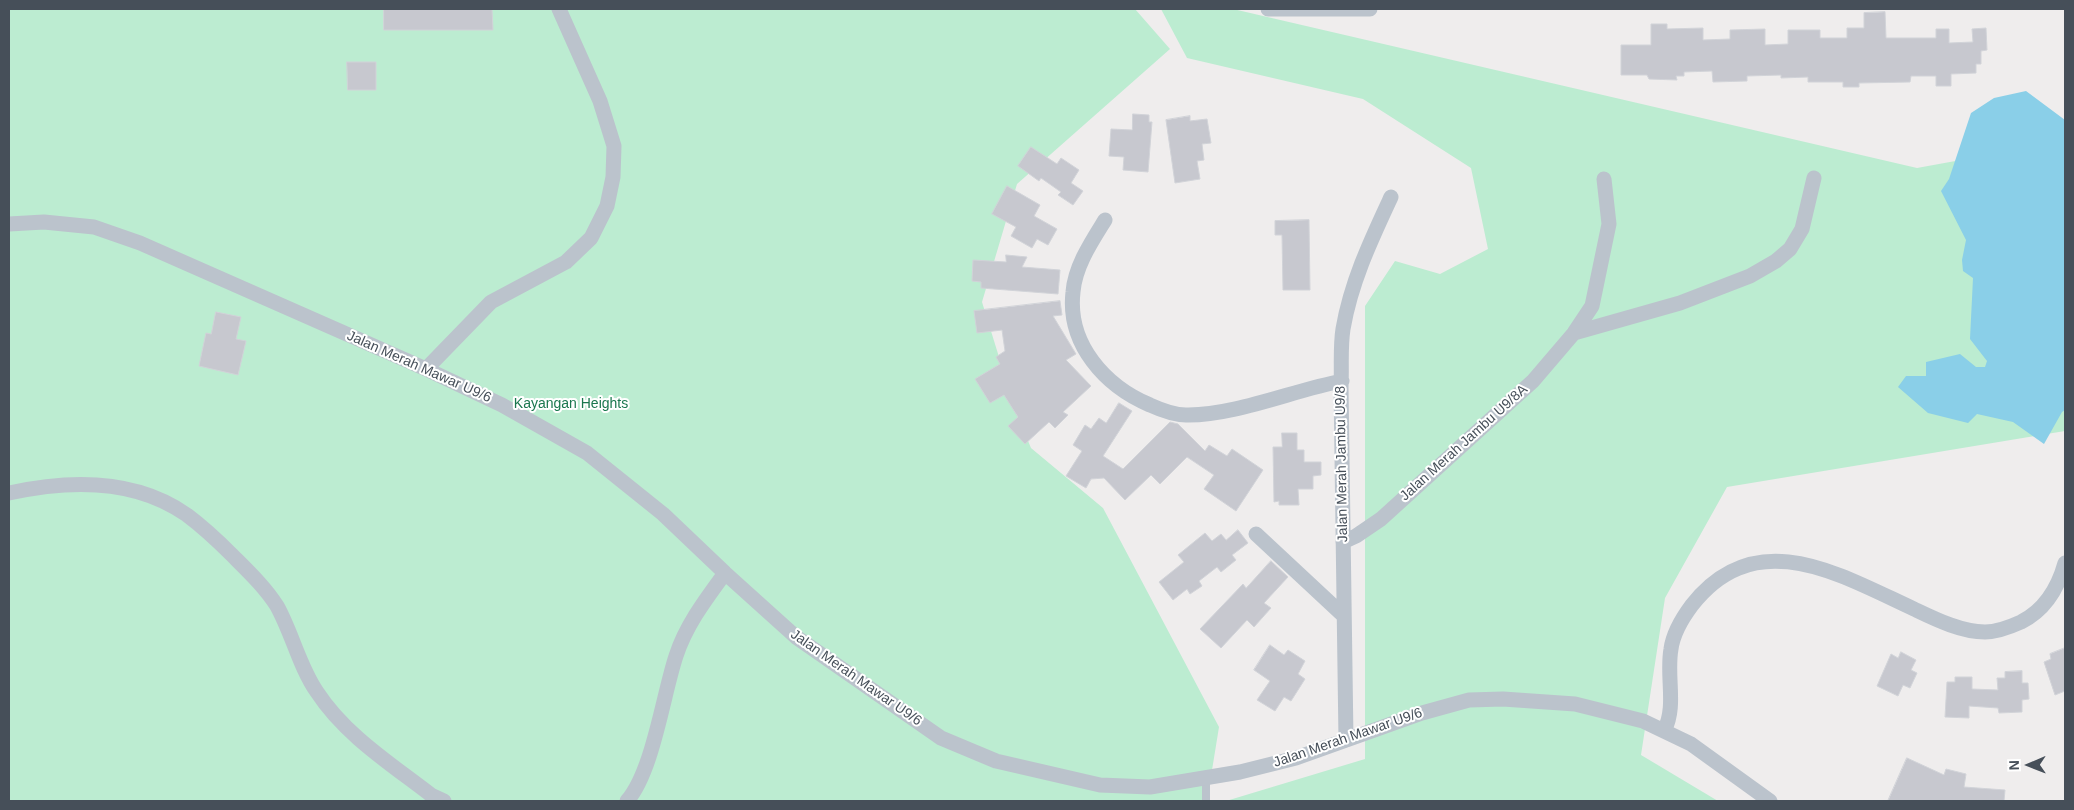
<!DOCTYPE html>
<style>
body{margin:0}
#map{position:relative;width:2074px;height:810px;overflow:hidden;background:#efeded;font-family:Helvetica,sans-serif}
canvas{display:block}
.frame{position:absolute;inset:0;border:10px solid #464f59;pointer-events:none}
.north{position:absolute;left:2004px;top:740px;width:50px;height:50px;-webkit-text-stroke:4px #fff;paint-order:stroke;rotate:269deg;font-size:14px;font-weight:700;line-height:20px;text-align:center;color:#464f59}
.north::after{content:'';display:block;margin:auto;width:18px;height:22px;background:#464f59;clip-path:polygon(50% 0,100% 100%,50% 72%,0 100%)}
</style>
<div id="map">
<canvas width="2074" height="810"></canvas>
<div class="frame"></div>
<div class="north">N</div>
</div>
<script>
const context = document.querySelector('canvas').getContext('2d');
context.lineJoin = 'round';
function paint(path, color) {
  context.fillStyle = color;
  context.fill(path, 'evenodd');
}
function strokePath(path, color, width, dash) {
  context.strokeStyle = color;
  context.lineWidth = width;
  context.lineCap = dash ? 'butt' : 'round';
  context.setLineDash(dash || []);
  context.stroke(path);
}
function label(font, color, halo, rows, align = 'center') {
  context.font = font + ' Helvetica,sans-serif';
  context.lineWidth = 4;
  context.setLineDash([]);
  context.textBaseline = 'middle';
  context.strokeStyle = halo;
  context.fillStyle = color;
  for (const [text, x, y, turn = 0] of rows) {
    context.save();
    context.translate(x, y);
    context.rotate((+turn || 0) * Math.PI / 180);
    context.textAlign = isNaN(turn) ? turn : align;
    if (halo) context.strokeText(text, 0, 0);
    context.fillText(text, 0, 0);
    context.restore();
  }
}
const green = new Path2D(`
 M9 9H1135L1170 49 1017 184 982 302 1016 412 1031 448 1103 508 1219 727 1207 801H9Z
 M1161 9H1233L1917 168 2065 141V431L1727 487 1665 598 1641 755 1718 801H1226L1365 759V306L1395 261 1440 274 1488 249 1471 168 1363 99 1187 58Z`);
const water = new Path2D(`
 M2026 91 2065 120V410L2062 412 2044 444 2013 422 1977 414 1968 423 1928 413 1898 387 1906 376H1926V362L1960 354 1976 367H1985L1987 361 1970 339 1973 278 1963 271 1962 260 1966 240 1941 191 1949 179 1971 113 1994 98Z`);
const building = new Path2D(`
 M384 9H492L493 30H384Z
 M1885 12 1886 38H1936V29H1949V43L1973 42 1972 29 1986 28 1987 50 1981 51V64H1976V73L1951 74V86H1936V76H1911L1910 82 1859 83V87H1843V82H1808V77L1781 78V75L1747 76V81L1713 82 1712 71 1684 72V76H1676L1677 80 1649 79 1647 75H1621V45H1651V24H1667V29L1703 28V40L1730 39V30L1765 29V45L1788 44V30H1820V38H1847V28H1864V13Z
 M347 62H376V90H348Z
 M1133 114 1149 115V122H1152L1148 172 1123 170 1124 157 1109 156 1111 129 1132 130Z
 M1190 116V121L1207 119 1211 143 1202 144 1204 160 1197 161 1200 179 1175 183 1166 120Z
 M1031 147 1057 164 1061 158 1079 170 1071 183 1083 191 1073 205 1058 195 1061 192 1041 178 1039 181 1018 166Z
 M1007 186 1040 205 1034 216 1057 229 1048 245 1037 239 1032 248 1011 236 1016 227 992 214Z
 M1309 220 1310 290H1283L1282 235H1275V221Z
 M1006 255 1027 257 1022 267 1060 270 1058 294 981 288V282L972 281 973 260 1006 262Z
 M1060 301 1062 315 1053 316 1076 354 1066 360 1091 386 1063 412 1068 415 1055 428 1049 422 1025 444 1008 426 1018 417 1004 395 990 403 975 379 1000 364 996 357 1005 351 1002 330 977 333 974 311Z
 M216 312 241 317 236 339 246 341 238 375 199 366 206 333 211 334Z
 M1119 403 1132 411 1103 456 1123 469 1170 422 1178 424 1205 451 1209 445 1227 456 1232 449 1263 470 1236 511 1204 489 1214 475 1187 457 1160 484 1151 475 1125 500 1104 478 1091 479 1086 488 1066 476 1082 451 1073 445 1085 425 1091 429 1099 418 1106 423Z
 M1282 433H1297V450H1304V462H1321V475L1313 476V489H1298L1299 505H1279V501L1274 502 1273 447H1282Z
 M1238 530 1248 543 1232 555 1236 560 1221 572 1217 567 1199 581 1202 586 1190 594 1187 589 1173 600 1159 582 1184 562 1178 555 1205 533 1212 541 1221 534 1226 540Z
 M1271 561 1288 577 1264 603 1271 608 1254 627 1247 620 1221 648 1200 629 1243 584 1246 588Z
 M1270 645 1284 655 1288 650 1305 661 1298 674 1305 679 1291 701 1284 697 1275 711 1257 700 1270 681 1254 670Z
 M2065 648V691L2055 695 2044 662 2051 659 2050 654Z
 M1901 652 1916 660 1911 670 1917 673 1910 688 1903 685 1898 696 1877 686 1891 654 1898 658Z
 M2022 671V683H2028L2029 699 2022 700V712L1999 713 1998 708 1969 706V718L1945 717 1947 682H1955V677H1972V689L1998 690 1997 678H2005V672Z
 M1907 758 1944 775 1946 769 1966 774 1964 787 2005 790 2004 801H1888Z`);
const lane = new Path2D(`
 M1206 777V801`);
const street = new Path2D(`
 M1268 9H1370
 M1105 220C1092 241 1075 266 1073 292 1067 344 1105 386 1150 405 1161 410 1174 415 1186 415 1234 416 1294 390 1342 381
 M9 224 44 222 94 227 140 243 426 369 502 405 587 453 663 514 725 573 796 637 941 738 996 761 1100 785 1150 787 1240 772 1296 758 1422 713 1469 700 1503 699 1575 704 1643 721 1691 744 1770 801
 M1574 333 1680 303 1750 276 1776 261 1790 249 1802 229 1814 178
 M426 369 491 302 566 262 591 238 607 206 613 177 614 146 600 101 559 9
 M9 493C68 480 135 478 187 515 203 527 218 541 232 555 248 571 265 587 277 606 292 633 300 668 317 692 345 735 391 764 431 795L444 801
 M1256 534 1344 616
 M1343 542 1356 536 1381 519 1533 381 1574 333 1592 306 1609 224 1604 179
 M1664 731C1677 706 1666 677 1671 649 1673 634 1683 617 1692 605 1756 523 1840 575 1914 609 1935 619 1961 632 1985 632 1998 632 2010 627 2021 622 2045 610 2058 588 2065 563
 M1346 740 1341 387C1342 368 1340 348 1343 329 1351 282 1371 240 1391 197
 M627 801C653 771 663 695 676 656 686 625 706 599 725 573`);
const streetNames = [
 ["Jalan Merah Mawar U9/6",419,367,24],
 ["Jalan Merah Jambu U9/8A",1464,443,-42],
 ["Jalan Merah Jambu U9/8",1342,464,-91],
 ["Jalan Merah Mawar U9/6",856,678,35],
 ["Jalan Merah Mawar U9/6",1348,738,-19]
];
const parkNames = [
 ["Kayangan Heights",571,404]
];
paint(green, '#bcecd1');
paint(water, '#8acfe8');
paint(building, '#c7c8cf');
strokePath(building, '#d1d3d8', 1);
strokePath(lane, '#bbc3cc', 8);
strokePath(street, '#bbc3cc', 15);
label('14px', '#464f59', '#fff', streetNames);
label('14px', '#1a774e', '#fff', parkNames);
</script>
